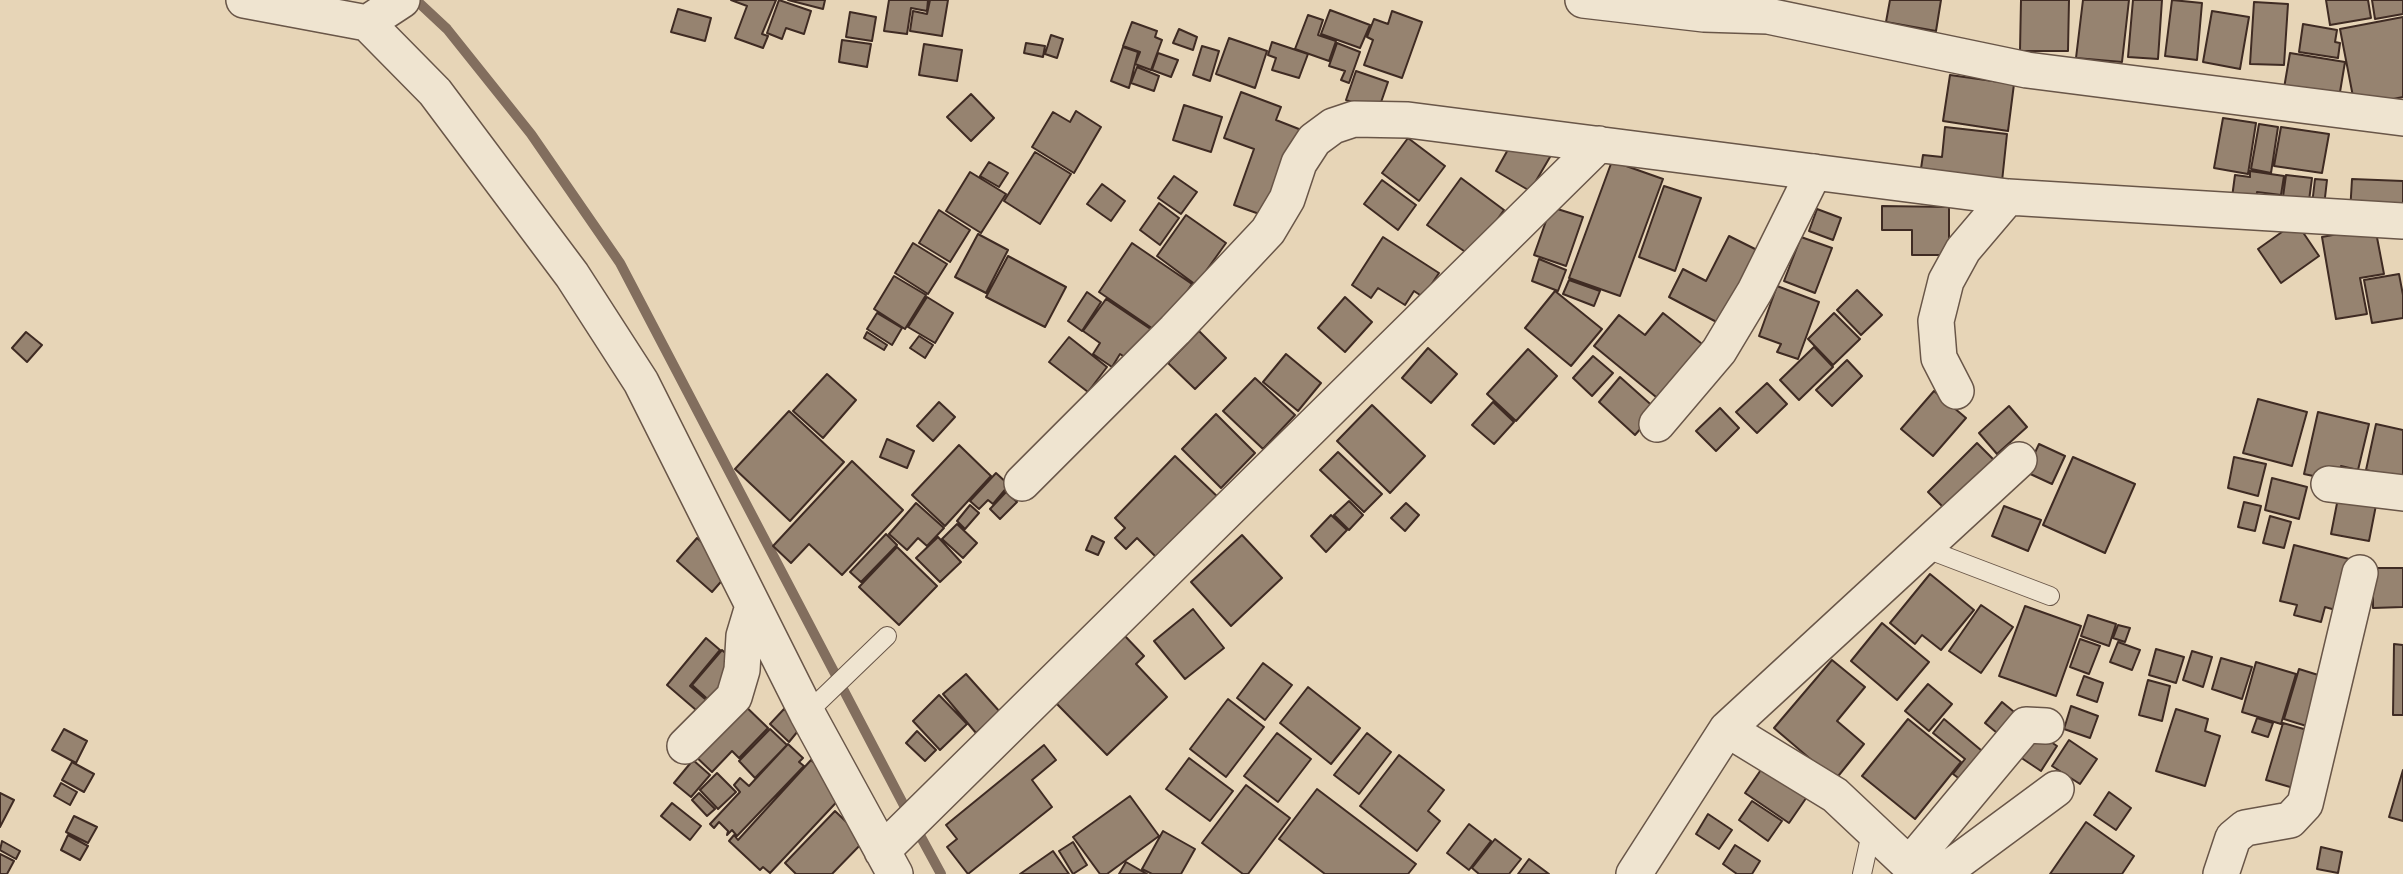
<!DOCTYPE html>
<style>
body{margin:0}
canvas{display:block;background:#e7d5b7}
</style>
<canvas width="2403" height="874"></canvas>
<script>
const context = document.querySelector('canvas').getContext('2d');
context.lineJoin = 'round';
function strokePath(path, color, width, dash) {
  context.strokeStyle = color;
  context.lineWidth = width;
  context.lineCap = dash ? 'butt' : 'round';
  context.setLineDash(dash || []);
  context.stroke(path);
}
function paint(path, color) {
  context.fillStyle = color;
  context.fill(path, 'evenodd');
}
const stream = new Path2D(`
 M416 0 447 29 531 134 620 263 909 815
 M916 828 941 874`);
const building = new Path2D(`
 M731 0H776L762 34 768 36 763 48 735 38 747 6Z
 M779 0 811 11 804 34 786 28 782 39 767 33Z
 M788 0H825L823 9Z
 M889 0H928L927 11 911 8 907 34 884 31Z
 M930 0H948L942 36 910 31 913 11 927 14Z
 M1890 0H1941L1936 31 1886 22Z
 M2021 0H2069L2068 51H2020Z
 M2083 0H2129L2122 62 2076 58Z
 M2133 0H2162L2158 59 2128 57Z
 M2172 0 2202 3 2197 60 2165 56Z
 M2326 0H2368L2371 18 2330 25Z
 M2372 0H2403V14L2375 19Z
 M2254 2 2288 4 2284 65 2250 64Z
 M678 9 711 18 705 41 671 32Z
 M1330 10 1370 25 1360 48 1321 34Z
 M1392 11 1422 22 1402 78 1364 65 1373 40 1367 37 1374 19 1388 24Z
 M2212 11 2249 17 2240 69 2203 62Z
 M850 12 876 17 872 41 846 37Z
 M1308 15 1323 20 1318 35 1336 41 1329 61 1295 49Z
 M2403 17V97L2355 107 2340 29Z
 M1132 22 1157 31 1155 37 1162 40 1151 70 1135 64 1140 52 1123 46Z
 M2303 24 2337 30 2335 42 2340 43 2338 58 2299 52Z
 M1179 29 1197 37 1193 50 1173 43Z
 M1051 35 1063 39 1057 58 1045 54Z
 M1229 38 1267 51 1255 88 1216 74Z
 M842 40 871 44 867 67 839 62Z
 M1272 42 1308 54 1299 78 1272 70 1276 58 1268 55Z
 M1026 43 1045 46 1043 57 1024 53Z
 M1337 43 1360 52 1349 83 1341 80 1345 71 1329 66Z
 M924 44 962 50 957 81 919 75Z
 M1202 46 1219 51 1210 81 1193 75Z
 M1123 47 1138 52 1129 88 1111 81Z
 M1158 53 1178 60 1171 77 1152 70Z
 M2290 53 2345 62 2338 104 2283 94Z
 M1137 67 1159 76 1154 91 1131 83Z
 M1356 71 1388 82 1378 111 1346 100Z
 M1950 75 2014 84 2008 131 1943 121Z
 M1241 92 1281 107 1276 120 1304 131 1265 216 1234 205 1254 149 1224 138Z
 M971 94 994 118 971 141 947 117Z
 M1184 105 1222 117 1211 152 1173 140Z
 M1076 111 1101 127 1074 173 1032 147 1053 112 1070 122Z
 M2223 118 2256 123 2248 174 2214 168Z
 M2259 124 2278 127 2271 173 2251 169Z
 M1945 127 2007 134 2001 191 1919 182 1923 155 1942 157Z
 M2281 127 2329 134 2322 173 2274 166Z
 M1515 137 1550 157 1530 191 1496 171Z
 M1408 138 1445 166 1419 201 1382 173Z
 M1035 152 1071 174 1040 224 1004 201Z
 M1612 161 1663 179 1620 296 1569 278Z
 M989 162 1008 173 999 187 980 176Z
 M2250 171 2284 176 2281 195 2257 192 2255 209 2231 205 2235 175 2250 177Z
 M970 172 1006 194 981 233 946 211Z
 M2286 175 2312 178 2308 208 2282 204Z
 M1174 176 1197 192 1181 214 1158 198Z
 M1461 178 1504 210 1471 256 1427 225Z
 M2315 179 2327 180 2323 215 2311 213Z
 M2352 179 2403 181V215L2350 213Z
 M1382 180 1416 205 1398 230 1364 204Z
 M1102 184 1125 201 1111 221 1087 204Z
 M1664 186 1701 198 1675 271 1639 257Z
 M1159 203 1179 218 1160 245 1140 230Z
 M1882 206 1949 207V255H1912V230H1882Z
 M1551 207 1583 217 1566 266 1534 255Z
 M1817 209 1841 218 1833 240 1809 231Z
 M939 210 970 230 950 262 919 243Z
 M1186 215 1226 243 1196 285 1157 256Z
 M2296 222 2319 256 2281 283 2258 249Z
 M2375 227 2384 274 2360 278 2367 314 2336 319 2322 237Z
 M978 234 1008 250 986 293 955 277Z
 M1729 236 1765 254 1728 328 1669 297 1683 269 1706 281Z
 M1383 237 1439 273 1423 297 1414 291 1405 305 1378 288 1371 298 1352 285Z
 M1801 237 1832 248 1815 293 1784 281Z
 M913 243 947 264 928 294 895 273Z
 M1132 243 1192 284 1159 333 1099 292Z
 M1008 256 1066 287 1045 327 986 297Z
 M1539 259 1566 270 1558 291 1532 281Z
 M2399 274 2403 295V318L2372 323 2364 280Z
 M894 276 926 295 905 329 874 309Z
 M1569 280 1600 291 1594 306 1563 294Z
 M1777 286 1819 302 1798 359 1777 352 1781 344 1759 336Z
 M1857 290 1882 315 1861 335 1837 310Z
 M1555 291 1602 329 1571 366 1525 328Z
 M1087 292 1101 302 1082 331 1068 321Z
 M927 297 953 313 935 343 908 327Z
 M1345 297 1372 322 1345 352 1318 328Z
 M1106 299 1155 332 1134 363 1120 354 1112 367 1093 354 1100 343 1083 331Z
 M877 313 902 328 892 345 867 329Z
 M1663 313 1711 351 1667 406 1594 346 1619 315 1645 335Z
 M1834 313 1860 339 1833 365 1808 339Z
 M1199 331 1226 358 1195 389 1168 363Z
 M26 332 42 345 27 362 12 348Z
 M867 332 887 345 884 350 864 338Z
 M919 336 933 345 925 358 910 348Z
 M1069 337 1107 367 1088 392 1049 362Z
 M1814 347 1833 367 1799 400 1780 380Z
 M1428 348 1457 374 1431 403 1402 378Z
 M1528 349 1557 376 1516 421 1487 394Z
 M1286 354 1321 383 1298 411 1263 382Z
 M1593 356 1613 373 1592 396 1573 378Z
 M1847 360 1862 376 1832 406 1816 390Z
 M827 374 856 400 823 438 793 411Z
 M1620 377 1657 410 1635 435 1599 402Z
 M1255 378 1295 415 1263 449 1223 411Z
 M1767 383 1787 404 1757 433 1736 412Z
 M1934 391 1966 418 1933 456 1901 429Z
 M2258 399 2307 412 2292 466 2243 453Z
 M939 402 955 417 933 441 917 426Z
 M1493 402 1514 422 1494 444 1472 425Z
 M1372 405 1425 456 1390 493 1337 441Z
 M2009 406 2027 427 1997 454 1979 433Z
 M1720 408 1739 428 1716 451 1696 431Z
 M789 411 844 462 790 521 735 469Z
 M2318 412 2369 424 2358 470 2341 466 2337 481 2304 474Z
 M1216 414 1255 453 1221 488 1182 449Z
 M2376 424 2403 430V479L2366 470Z
 M887 439 914 451 907 468 880 457Z
 M1977 443 1997 463 1947 511 1928 492Z
 M2039 444 2065 456 2052 484 2026 472Z
 M959 445 991 476 945 526 912 495Z
 M1338 452 1382 494 1364 512 1320 470Z
 M1175 456 1221 500 1161 562 1137 538 1126 549 1115 538 1125 528 1115 518Z
 M2073 457 2135 484 2105 553 2043 525Z
 M2234 457 2266 464 2258 496 2228 488Z
 M852 461 903 510 842 575 809 544 791 563 773 546Z
 M996 473 1009 485 993 504 988 500 979 509 970 501Z
 M2272 478 2307 487 2299 519 2265 510Z
 M1006 492 1017 502 1000 519 990 509Z
 M2339 493 2377 500 2369 541 2331 534Z
 M1349 501 1363 515 1349 530 1334 515Z
 M2244 502 2261 506 2255 531 2238 527Z
 M916 503 944 528 927 546 918 538 907 550 889 534Z
 M1406 503 1419 515 1405 531 1391 518Z
 M970 505 979 513 965 529 957 521Z
 M2004 506 2041 520 2028 551 1992 536Z
 M1331 515 1347 530 1326 552 1311 536Z
 M2270 516 2291 522 2284 548 2263 543Z
 M957 524 977 543 963 558 942 539Z
 M886 534 897 545 861 582 850 572Z
 M1242 535 1282 578 1231 626 1191 582Z
 M1092 536 1104 542 1098 555 1086 550Z
 M938 537 961 562 940 582 916 558Z
 M697 538 732 569 712 592 677 561Z
 M2294 545 2353 560 2339 611 2325 607 2321 622 2294 615 2297 605 2280 601Z
 M897 547 937 586 899 625 859 587Z
 M2373 568H2403V607L2373 608Z
 M1930 574 1974 610 1941 650 1922 635 1915 644 1890 623Z
 M1981 605 2013 627 1981 673 1949 651Z
 M2025 606 2081 626 2056 696 1999 676Z
 M1193 609 1224 648 1185 679 1154 641Z
 M2088 615 2116 624 2109 646 2081 636Z
 M1882 623 1929 662 1897 700 1851 661Z
 M2118 625 2130 628 2125 642 2113 638Z
 M1124 635 1144 656 1136 664 1167 697 1107 755 1055 702Z
 M706 638 720 650 690 686 712 705 703 716 667 685Z
 M2080 639 2100 646 2089 674 2070 667Z
 M2118 642 2140 650 2132 670 2110 662Z
 M2394 644 2403 645V715H2393Z
 M2156 649 2184 657 2176 683 2149 675Z
 M722 650 733 660 713 704 692 685Z
 M2192 651 2212 657 2203 687 2183 680Z
 M2221 658 2252 667 2242 699 2212 689Z
 M1832 660 1865 687 1837 721 1864 744 1835 780 1774 728Z
 M2256 662 2296 674 2281 724 2242 712Z
 M1263 663 1292 685 1265 720 1237 698Z
 M2299 669 2331 679 2316 729 2284 719Z
 M966 674 1000 712 976 733 943 694Z
 M2084 676 2103 683 2097 702 2077 695Z
 M2148 680 2170 686 2162 721 2139 715Z
 M1928 684 1952 704 1929 731 1905 711Z
 M1308 687 1360 728 1331 764 1280 723Z
 M939 695 967 724 940 750 913 721Z
 M1228 699 1264 727 1226 777 1190 749Z
 M739 700 768 728 739 758 732 751 712 772 690 751Z
 M2002 702 2019 716 2002 737 1985 723Z
 M2071 706 2098 716 2090 738 2064 729Z
 M784 709 802 726 789 742 770 724Z
 M2176 709 2208 719 2205 731 2220 736 2205 786 2156 771Z
 M2257 718 2273 723 2268 737 2252 732Z
 M1908 719 1961 762 1915 819 1862 776Z
 M1944 719 1988 756 1965 783 1953 774 1965 759 1933 733Z
 M2283 723 2314 732 2297 789 2266 780Z
 M2030 728 2057 746 2041 771 2014 753Z
 M64 729 87 741 76 763 52 750Z
 M770 729 787 745 755 778 739 761Z
 M917 731 936 750 925 761 906 743Z
 M1277 733 1311 759 1278 802 1244 776Z
 M1367 733 1391 752 1359 794 1334 775Z
 M2069 740 2097 759 2080 784 2052 766Z
 M788 744 803 758 799 762 804 766 737 836 732 830 727 835 728 831 719 822 714 828 710 824 740 792 734 785 740 778 749 786Z
 M1044 745 1056 760 1032 780 1052 807 968 874 947 847 957 839 946 825Z
 M1399 755 1444 790 1428 811 1440 821 1417 851 1360 806Z
 M1189 758 1233 791 1210 821 1166 789Z
 M693 760 710 775 691 797 674 783Z
 M811 760 846 792 770 873 763 867 760 870 729 841 734 835 738 840Z
 M1767 761 1811 791 1789 823 1745 793Z
 M72 762 94 774 84 792 62 780Z
 M2403 770V821L2389 817Z
 M717 773 736 792 718 809 700 790Z
 M61 783 77 792 70 805 54 796Z
 M1246 785 1290 818 1248 874H1243L1202 843Z
 M1317 789 1416 864 1408 874H1325L1279 839Z
 M2109 792 2131 808 2116 830 2094 815Z
 M0 793 14 800 0 827Z
 M699 793 715 809 707 816 692 800Z
 M1130 796 1159 836 1107 874H1100L1073 837Z
 M1752 801 1782 821 1768 841 1739 820Z
 M672 803 701 826 690 840 661 816Z
 M835 811 865 840 832 874H796L785 863Z
 M1708 814 1732 830 1719 849 1696 834Z
 M74 816 97 827 88 843 66 832Z
 M2086 822 2134 856 2122 874H2050Z
 M1469 824 1491 841 1469 870 1447 853Z
 M1163 831 1195 849 1181 874H1152L1142 869Z
 M68 835 88 846 80 860 61 850Z
 M1495 839 1521 859 1509 874H1479L1472 868Z
 M2 841 20 851 16 859 0 850Z
 M1073 842 1087 865 1073 874 1059 851Z
 M1735 845 1760 861 1752 874H1737L1723 864Z
 M2321 847 2342 852 2338 873 2317 869Z
 M1053 851 1069 874H1020Z
 M0 854 14 861 7 874H0Z
 M1529 859 1549 874H1518Z
 M1126 862 1147 874H1119Z`);
const service = new Path2D(`
 M1924 548 2050 596
 M807 713 887 636
 M1862 874 1872 829`);
const minor = new Path2D(`
 M244 0 367 23 435 92 572 275 641 382 807 713 895 874
 M1583 0 1704 14 1768 16 2027 70 2403 118
 M367 23 402 0
 M1956 391 1939 358 1936 321 1946 281 1963 250 2008 197
 M1657 424 1719 351 1755 291 1814 172
 M1022 483 1175 330 1268 231 1287 199 1299 163 1314 140 1333 126 1354 119 1408 120 2008 197 2403 221
 M2329 484 2403 493
 M1727 729 2019 460
 M685 746 734 697 742 670 744 636 753 606
 M882 851 1599 144
 M1909 865 2026 725 2046 726
 M1634 874 1727 729 1835 795 1919 874
 M1941 874 2056 789
 M2221 874 2233 838 2245 828 2290 820 2305 804 2360 573`);
strokePath(stream, '#826e5e', 10);
paint(building, '#968370');
strokePath(building, '#3f2b23', 2);
strokePath(service, '#695648', 20);
strokePath(minor, '#695648', 38);
strokePath(service, '#efe4d0', 18);
strokePath(minor, '#efe4d0', 35);
</script>
